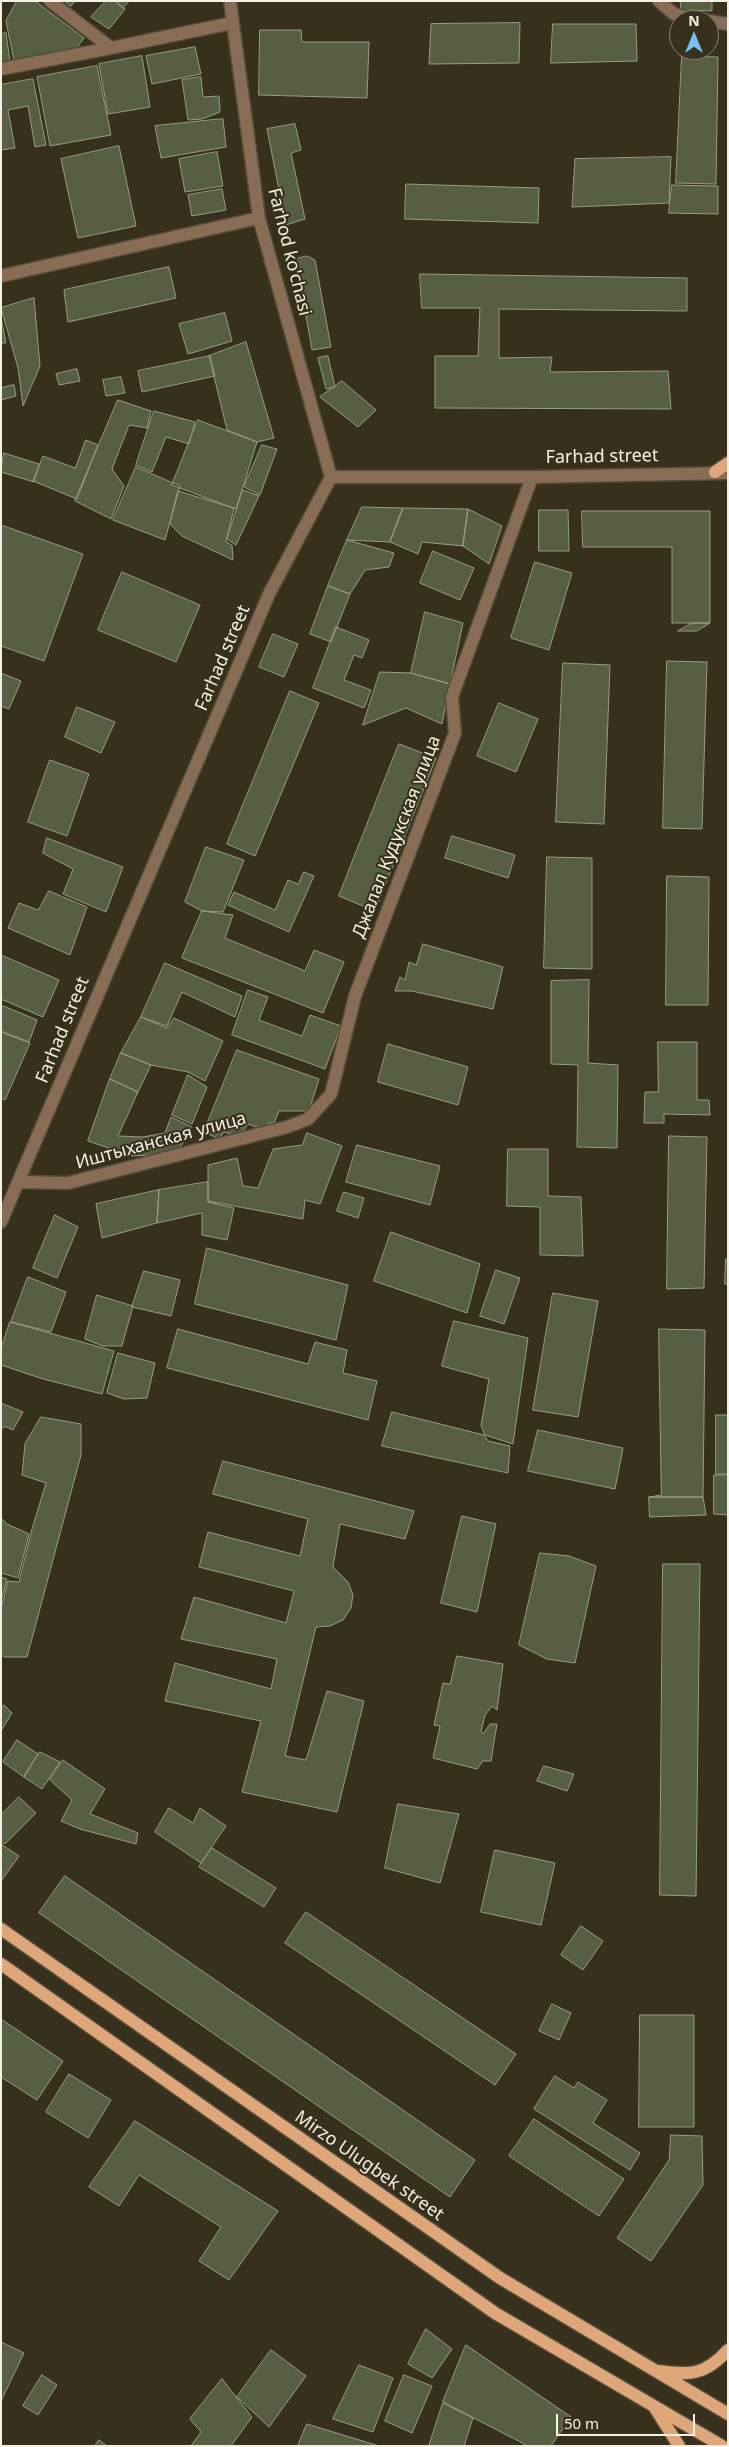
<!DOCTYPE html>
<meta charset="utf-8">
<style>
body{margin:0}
#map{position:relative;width:729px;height:2447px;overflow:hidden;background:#37301c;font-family:"Noto Sans",sans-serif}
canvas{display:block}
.frame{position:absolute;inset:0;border:2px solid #f5f0e4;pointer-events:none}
.north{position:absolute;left:669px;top:10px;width:50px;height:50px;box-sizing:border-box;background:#37301c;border:1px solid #837d6c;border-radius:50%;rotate:0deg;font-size:14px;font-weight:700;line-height:20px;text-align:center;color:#f5f0e4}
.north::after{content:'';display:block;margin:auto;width:18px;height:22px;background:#75c0f6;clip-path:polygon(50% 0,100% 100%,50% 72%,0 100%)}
.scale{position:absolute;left:556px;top:2414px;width:139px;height:22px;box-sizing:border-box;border:2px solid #f5f0e4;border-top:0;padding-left:6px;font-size:15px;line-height:18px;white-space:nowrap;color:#f5f0e4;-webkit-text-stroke:4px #37301c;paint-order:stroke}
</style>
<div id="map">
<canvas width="729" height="2447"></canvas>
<div class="frame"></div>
<div class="north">N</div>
<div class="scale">50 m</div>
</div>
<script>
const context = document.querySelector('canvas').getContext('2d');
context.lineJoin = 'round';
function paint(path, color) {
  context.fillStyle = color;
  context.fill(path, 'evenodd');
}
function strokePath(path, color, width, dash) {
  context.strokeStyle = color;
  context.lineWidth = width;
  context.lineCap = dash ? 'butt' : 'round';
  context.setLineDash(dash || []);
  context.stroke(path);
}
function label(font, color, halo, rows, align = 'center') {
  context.font = font + ' "Noto Sans",sans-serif';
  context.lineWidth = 4;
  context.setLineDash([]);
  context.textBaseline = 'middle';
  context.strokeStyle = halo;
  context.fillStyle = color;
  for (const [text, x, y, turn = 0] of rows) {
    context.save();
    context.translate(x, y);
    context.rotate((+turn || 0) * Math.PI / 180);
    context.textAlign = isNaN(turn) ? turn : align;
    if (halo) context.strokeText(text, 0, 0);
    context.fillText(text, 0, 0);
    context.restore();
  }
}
const building = new Path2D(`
 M17 1H35L84 38 75 50 14 61 6 21Z
 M65 1H75L71 6Z
 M106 1H115L125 9 109 29 91 17Z
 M116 1H129L123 8Z
 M681 1H712V11L681 10Z
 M520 23 519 63 429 64 431 24Z
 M553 24H636L637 61 551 63Z
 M260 30H301L302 42H369L367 98 259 95Z
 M6 33 10 61 1 63V34Z
 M195 47 201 74 152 84 146 56Z
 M142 56 150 107 108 114 99 64Z
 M682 56 718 57 716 184 676 183Z
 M97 66 111 135 50 146 37 77Z
 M201 77 203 97 219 96 220 112 202 119 188 120 182 80Z
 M33 79 46 145 35 147 28 106 8 110 15 148 1 150V85Z
 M223 119 226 147 161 158 155 126Z
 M295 124 301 150 291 153 305 219 286 225 267 129Z
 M119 146 136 226 78 238 61 159Z
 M217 152 223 186 185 192 179 159Z
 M671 157 669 203 572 207 575 159Z
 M406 184 539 188 538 223 405 219Z
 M672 185 718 186V214L669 213Z
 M222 189 226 210 192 216 188 195Z
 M307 256 315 260 331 347 312 350 296 259Z
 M169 267 176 298 68 322 64 290Z
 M420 274 687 278V311L499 309V358L552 357 550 372 668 371 671 409 435 408V356H478L480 308H422Z
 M34 298 40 366 23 406 18 368 1 308Z
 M225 313 232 341 188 354 179 324Z
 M1 317 6 343H1Z
 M246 342 274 438 257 442 227 430 209 356Z
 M210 356 215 376 142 392 138 371Z
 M328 356 335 387 326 389 318 358Z
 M77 369 80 381 59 385 56 374Z
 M121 377 125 393 106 396 103 380Z
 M342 381 376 410 358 427 320 397Z
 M14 385 16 396 1 400V388Z
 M118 400 151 411 147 428 129 425 112 469 124 486 111 519 75 501Z
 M154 411 195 422 189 444 166 437 152 472 136 465Z
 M198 420 257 442 236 509 172 485Z
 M86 440 98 445 77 499 33 481 43 456 75 468Z
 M262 445 277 449 260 495 244 487Z
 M4 453 39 464 34 482 1 472Z
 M136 467 180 486 165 540 113 520Z
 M243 490 259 496 236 545 227 539Z
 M178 491 234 508 226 542 232 545 233 560 182 536 170 524Z
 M362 507 403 508 390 542 347 540Z
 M403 508 468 509 463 546 422 542 418 554 390 542Z
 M468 509 502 526 489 564 463 546Z
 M539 510H568L569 551H539Z
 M582 511H710V623H672V547H583Z
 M1 525 83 554 44 661 1 646Z
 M347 540 394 553 389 567 365 570 350 594 328 586Z
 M433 551 474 568 460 600 420 583Z
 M535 562 572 573 549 650 511 638Z
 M122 572 200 605 176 662 98 630Z
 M328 586 350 594 331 642 310 634Z
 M425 612 463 623 450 684 411 673Z
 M692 623H710L697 631H678Z
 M336 627 369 640 362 658 354 655 344 680 371 690 364 708 313 688Z
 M273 634 298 644 284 677 259 667Z
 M667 661 707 662 702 829 663 828Z
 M563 663 610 665 604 824 556 822Z
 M380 672 411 673 450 684 442 724 406 708 363 725Z
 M1 673 21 681 9 709 1 706Z
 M290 691 319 703 255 856 227 844Z
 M499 703 538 719 516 772 477 756Z
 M77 707 115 722 101 753 65 737Z
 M399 744 436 758 375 911 339 896Z
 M50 760 89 774 67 836 28 822Z
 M452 836 515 855 508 878 445 858Z
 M47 838 123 867 106 912 63 894 73 869 43 853Z
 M206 847 244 860 223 912 202 911 185 902Z
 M547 857 592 858V969L544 968Z
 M304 872 314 876 289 932 228 905 234 892 275 910 288 880 298 884Z
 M667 876 709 877 708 1005H666Z
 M49 891 87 907 70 955 8 928 19 903 38 910Z
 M202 911 233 915 225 938 305 971 314 950 344 962 323 1013 182 958Z
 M423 944 503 967 493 1009 412 991H395L400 977 405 980 409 962 416 965Z
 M1 955 59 980 43 1017 1 999Z
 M165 963 242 996 235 1017 182 992 167 1026 141 1017Z
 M589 980 588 1063 618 1065 617 1148 577 1147 578 1065 551 1064V981Z
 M248 990 268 997 259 1020 302 1036 310 1015 341 1026 325 1069 232 1035Z
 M1 1005 37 1020 29 1042 1 1031Z
 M141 1017 167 1028 174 1018 223 1041 205 1081 188 1072 151 1065 121 1053Z
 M1 1032 30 1043 5 1100 1 1098Z
 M658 1042H697V1100H709L710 1115 664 1114V1123H644L645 1092H658Z
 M388 1044 468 1067 458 1105 378 1082Z
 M237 1050 319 1079 309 1111H279L274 1123H269L264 1130 248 1124 239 1137 224 1132 219 1139 204 1132Z
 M121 1053 151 1065 138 1092 110 1079Z
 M188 1075 207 1087 192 1124 172 1115Z
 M110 1079 138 1092 118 1136 143 1137 165 1133 171 1117 192 1127 180 1148 152 1155 132 1156 88 1141Z
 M307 1133 342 1146 320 1204 305 1200 303 1219 208 1201V1165L237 1158 243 1186 258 1188 273 1149 302 1145Z
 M669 1136 707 1137 704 1288 667 1289Z
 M357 1145 440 1166 430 1205 346 1182Z
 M508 1149H548V1196L581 1197 583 1256 540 1255V1207L507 1206Z
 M208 1182V1202L234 1208 227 1240 202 1235V1213L157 1223 159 1190Z
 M159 1190 157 1223 102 1238 96 1204Z
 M344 1192 364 1198 358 1218 337 1211Z
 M55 1215 78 1227 57 1278 33 1268Z
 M391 1232 480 1264 467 1313 374 1281Z
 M207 1248 348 1285 336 1340 195 1304Z
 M726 1259H728V1284H725Z
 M496 1270 520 1278 504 1324 480 1316Z
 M144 1271 180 1280 171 1316 132 1307Z
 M28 1277 66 1292 51 1332 11 1322Z
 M553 1293 598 1301 578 1417 533 1410Z
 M97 1295 133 1306 122 1346H103L85 1339Z
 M454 1321 528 1338 513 1444 485 1435 481 1426 489 1379 442 1366Z
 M10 1322 114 1351 102 1394 43 1379 1 1365V1349Z
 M178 1329 308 1364 315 1342 347 1350 343 1373 377 1381 368 1420 167 1368Z
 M659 1329 705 1330 703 1497H649L661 1495Z
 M118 1353 155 1363 147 1398 124 1399 107 1393Z
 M1 1403 23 1412 13 1430 4 1426 1 1430Z
 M392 1412 484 1435 488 1441 510 1446 508 1473 382 1446Z
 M716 1415H728V1474H716Z
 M41 1417 81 1424V1455L27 1657H5L1 1655V1608L8 1581 19 1582 32 1529 46 1483 22 1475 25 1444Z
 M538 1430 623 1448 615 1489 528 1471Z
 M223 1461 414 1511 405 1539 340 1524 333 1567 348 1582 353 1595 351 1608 343 1620 330 1626 316 1627 285 1756 306 1760 327 1691 364 1701 337 1812 242 1792 261 1721 165 1701 175 1663 271 1689 277 1659 181 1639 194 1597 286 1623 294 1591 199 1567 208 1532 300 1556 308 1519 213 1494Z
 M714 1475H728V1515L714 1514Z
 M649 1497H703L706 1515 650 1517Z
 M462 1516 496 1524 477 1612 441 1603Z
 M1 1518 7 1524 29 1534 18 1578 1 1573Z
 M540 1553 569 1556 596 1566 575 1663 547 1659 519 1645Z
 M663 1564H700L696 1896 660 1895Z
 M1 1577 7 1579 1 1601Z
 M457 1656 503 1664 497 1710 492 1706 485 1715 481 1732 483 1734 490 1724H497L491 1761H483L477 1769 433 1758 440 1726 434 1725 443 1683 450 1684Z
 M4 1705 12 1713 1 1731V1710Z
 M17 1740 38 1754 24 1777 3 1762Z
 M40 1752 60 1762 42 1789 24 1777Z
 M63 1760 105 1789 90 1814 138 1833 136 1844 80 1829 61 1821 72 1800 50 1780Z
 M544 1766 574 1774 567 1791 537 1781Z
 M19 1797 36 1813 5 1844 1 1841V1815Z
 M398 1804 459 1814 440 1883 385 1868Z
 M169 1808 193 1823 200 1808 226 1826 201 1863 155 1832Z
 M1 1844 19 1856 1 1881Z
 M212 1848 276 1888 264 1907 199 1867Z
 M495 1850 555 1863 541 1925 481 1912Z
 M65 1876 475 2160 450 2197 39 1913Z
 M306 1912 516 2054 495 2085 285 1943Z
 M581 1926 603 1941 583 1970 561 1955Z
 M552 2004 571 2013 559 2040 539 2031Z
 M640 2015H694V2127H639Z
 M1 2019 63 2061 37 2100 1 2077Z
 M69 2074 111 2100 88 2138 46 2112Z
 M555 2076 574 2088 578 2082 607 2100 593 2123 640 2153 630 2170 534 2109Z
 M534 2119 624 2179 599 2216 509 2156Z
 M135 2121 278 2211 229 2280 199 2261 221 2227 139 2175 119 2206 89 2187Z
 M671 2135 702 2136 703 2185 651 2261 617 2238 669 2160Z
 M426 2329 452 2349 432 2378 408 2364Z
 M1 2342 24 2353 1 2401Z
 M466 2345 571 2417 551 2446H528L443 2402Z
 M271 2350 306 2376 269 2427 237 2397Z
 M359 2365 393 2378 373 2432 333 2419Z
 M42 2375 57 2385 38 2415 23 2406Z
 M404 2375 432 2386 412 2433 385 2421Z
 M222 2379 252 2417 231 2446H191L201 2432 190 2419Z
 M443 2403 473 2418 464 2446H429Z
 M307 2424 379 2446H298Z
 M99 2440 107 2446H95Z`);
const minor = new Path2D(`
 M50 1 111 48 232 23
 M230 1 259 218 331 477
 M659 1 674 14 698 20
 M709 21 728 24
 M1 69 111 48
 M1 276 259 218
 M20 1182 68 1183 287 1127 308 1119 331 1094 355 996 455 733 452 697 532 477
 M1 1222 269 594 331 477H532L728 473`);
const major = new Path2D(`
 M715 472 728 463
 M1 1929 500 2278 728 2414
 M1 1964 495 2313 722 2446
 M658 2371C690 2375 704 2376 728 2350
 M655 2408 679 2446`);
const streetNames = [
 ["Farhod ko'chasi",289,252,76],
 ["Farhad street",602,457,-1],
 ["Farhad street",223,658,-67],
 ["Джалал Кудукская улица",397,837,-69],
 ["Farhad street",63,1030,-68],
 ["Иштыханская улица",161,1141,-15],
 ["Mirzo Ulugbek street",369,2166,35]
];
paint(building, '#575f42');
strokePath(building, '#969d85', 1);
strokePath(minor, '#524b38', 15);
strokePath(major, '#524b38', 15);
strokePath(minor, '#886c56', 12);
strokePath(major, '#dea679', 12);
label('18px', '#f5f0e4', '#37301c', streetNames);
</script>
